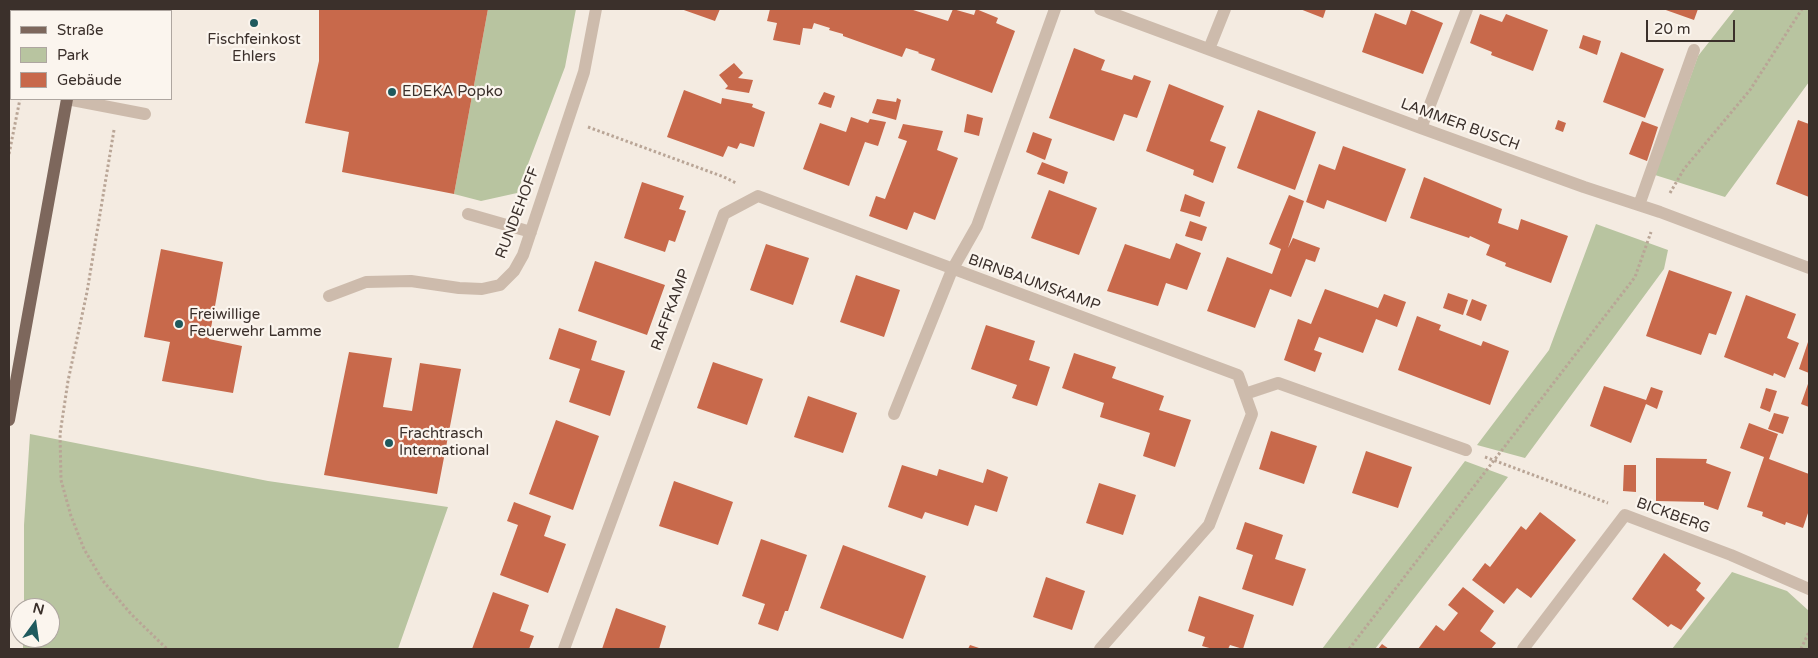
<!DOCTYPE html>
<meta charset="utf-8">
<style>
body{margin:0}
#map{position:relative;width:1818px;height:658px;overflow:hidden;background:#f4ebe1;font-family:"Varela Round",sans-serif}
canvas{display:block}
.frame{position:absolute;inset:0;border:10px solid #3b302b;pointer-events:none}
.legend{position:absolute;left:10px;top:10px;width:162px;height:90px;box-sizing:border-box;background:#fbf5ee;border:1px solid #aea6a0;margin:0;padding:6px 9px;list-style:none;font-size:15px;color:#3b302b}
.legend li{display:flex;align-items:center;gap:10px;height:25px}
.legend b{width:25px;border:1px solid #aea6a0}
.north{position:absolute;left:10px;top:598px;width:50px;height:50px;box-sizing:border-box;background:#fbf5ee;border:1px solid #aea6a0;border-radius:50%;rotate:14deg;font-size:14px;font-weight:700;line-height:20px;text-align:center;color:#3b302b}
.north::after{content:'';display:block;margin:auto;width:18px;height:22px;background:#1f5a5e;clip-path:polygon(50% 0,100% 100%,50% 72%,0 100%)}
.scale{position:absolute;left:1646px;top:20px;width:89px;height:22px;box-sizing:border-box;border:2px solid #3b302b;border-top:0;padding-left:6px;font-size:15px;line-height:18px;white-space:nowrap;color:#3b302b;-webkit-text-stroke:4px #fbf5ee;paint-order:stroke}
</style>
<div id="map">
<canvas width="1818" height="658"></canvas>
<div class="frame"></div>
<ul class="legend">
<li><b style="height:6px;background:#7d675c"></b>Straße</li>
<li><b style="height:14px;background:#b8c4a0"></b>Park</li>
<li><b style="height:14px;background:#c8694b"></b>Gebäude</li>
</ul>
<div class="north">N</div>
<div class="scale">20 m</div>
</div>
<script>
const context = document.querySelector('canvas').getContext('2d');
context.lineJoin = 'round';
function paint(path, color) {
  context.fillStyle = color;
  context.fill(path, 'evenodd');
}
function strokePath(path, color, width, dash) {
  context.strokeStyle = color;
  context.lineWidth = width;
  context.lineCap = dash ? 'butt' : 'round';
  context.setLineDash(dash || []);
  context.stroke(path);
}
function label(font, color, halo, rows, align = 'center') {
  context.font = font + ' "Varela Round",sans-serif';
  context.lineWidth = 4.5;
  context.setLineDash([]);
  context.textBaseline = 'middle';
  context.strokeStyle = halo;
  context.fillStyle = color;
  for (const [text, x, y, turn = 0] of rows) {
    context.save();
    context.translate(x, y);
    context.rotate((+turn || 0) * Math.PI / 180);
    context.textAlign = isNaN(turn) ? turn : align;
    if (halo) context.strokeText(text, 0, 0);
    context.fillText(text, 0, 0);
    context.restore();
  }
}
const green = new Path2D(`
 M488 9H576L565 67 517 193 481 201 454 194Z
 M1735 9H1809V82L1725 197 1655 175 1698 56Z
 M1596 224 1668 250 1664 269 1525 458 1477 445 1549 350Z
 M30 434 268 481 448 507 398 649H23V638H50V608H24V525Z
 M1465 461 1508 477 1375 649H1322Z
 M1732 572 1787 591 1809 611V649H1672Z`);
const building = new Path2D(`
 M319 9H488L454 194 342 172 349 132 305 123 319 61Z
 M681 9H720L715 21Z
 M770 9H910L948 21 953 9 974 15 976 9 998 18 996 23 1015 31 992 93 931 70 935 59 918 53 919 52 906 48 902 57 843 36V34L829 30 830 28 814 23 812 29 803 28 800 45 773 40 777 23 767 21Z
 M1300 9H1326L1323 18Z
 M1663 9H1698L1694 20Z
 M1411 10 1443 23 1423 74 1362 52 1375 13 1406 25Z
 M1480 14 1502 22 1506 14 1548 30 1533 71 1491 55 1492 52 1470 43Z
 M1583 35 1601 41 1597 55 1579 48Z
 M1074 48 1105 60 1101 70 1132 80 1134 75 1151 81 1137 118 1124 114 1114 141 1049 118Z
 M1621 52 1664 69 1645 118 1603 102Z
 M734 63 743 73 738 78 753 80 749 93 725 89 728 86 719 75Z
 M1169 84 1224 106 1210 141 1226 147 1213 183 1193 175 1194 170 1146 151Z
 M684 90 721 104 722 98 753 104 752 107 765 112 754 147 740 143 737 149 728 146 723 157 667 137Z
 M824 92 835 96 831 108 818 104Z
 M897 98 901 100 896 120 872 113 877 99 896 102Z
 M1258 110 1316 132 1295 190 1237 168Z
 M967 114 983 118 979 136 964 132Z
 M851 117 868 123 870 119 886 122 878 146 865 142 849 186 803 169 820 123 846 132Z
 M1558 120 1566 123 1563 132 1555 129Z
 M1798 120 1809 124V197L1776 184Z
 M1642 121 1658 127 1647 161 1629 154Z
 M903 124 943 131 937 150 958 158 935 220 914 212 907 230 869 216 876 196 885 199 907 141 898 138Z
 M1033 132 1052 139 1045 160 1026 152Z
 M1343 146 1406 169 1386 222 1327 200 1324 209 1306 202 1319 164 1335 170Z
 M1042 162 1068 172 1064 184 1037 174Z
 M1424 177 1502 209 1498 223 1518 230 1521 219 1568 236 1551 283 1505 266 1506 263 1486 255 1490 245 1470 236 1469 238 1410 218Z
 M642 182 684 196 679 209 686 211 675 242 669 240 665 252 624 238Z
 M1049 190 1097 208 1079 255 1031 238Z
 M1185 194 1205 202 1200 217 1180 211Z
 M1289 195 1304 201 1288 248 1293 238 1320 248 1315 262 1306 259 1291 297 1270 289 1255 328 1207 311 1227 257 1272 274 1281 249 1269 244Z
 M1190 221 1207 227 1202 241 1185 236Z
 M1176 243 1201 253 1187 290 1166 283 1158 306 1107 291 1125 244 1170 259Z
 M766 244 809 258 793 305 750 290Z
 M161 249 223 262 209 339 242 346 233 393 162 381 170 342 144 337Z
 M595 261 665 285 647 335 578 311Z
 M1669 270 1732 292 1716 335 1709 333 1701 355 1646 336Z
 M856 275 900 290 884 337 840 322Z
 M1325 289 1378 308 1384 294 1406 302 1397 327 1376 319 1363 353 1319 337 1314 350 1322 353 1315 372 1284 360 1298 319 1311 324Z
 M1448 293 1468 300 1463 315 1443 308Z
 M1746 295 1796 314 1787 338 1799 343 1785 378 1774 373 1773 376 1724 357Z
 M1472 299 1487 305 1481 321 1466 315Z
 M1417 316 1441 325 1439 330 1481 346 1483 341 1509 351 1490 405 1398 370Z
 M986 325 1035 341 1029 360 1050 367 1037 406 1012 398 1017 385 971 369Z
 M559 328 597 341 591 360 625 371 610 416 569 402 580 369 549 359Z
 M1809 339V373L1799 369Z
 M349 352 392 358 383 407 412 411 420 363 461 369 437 494 324 475Z
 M1074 353 1116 367 1112 378 1164 396 1159 410 1191 420 1175 467 1143 456 1150 433 1100 417 1104 403 1062 388Z
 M713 362 763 379 747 425 697 408Z
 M1809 381V407L1801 404Z
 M1604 386 1646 400 1651 387 1663 391 1657 409 1646 404 1631 443 1590 426Z
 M1766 388 1777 391 1770 412 1760 408Z
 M808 396 857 413 843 453 794 437Z
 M1774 413 1789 417 1783 434 1768 429Z
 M556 420 599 436 573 510 529 494Z
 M1749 423 1778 434 1769 459 1809 474V510L1803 528 1786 522 1785 525 1762 516 1763 512 1747 507 1764 457 1740 448Z
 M1271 431 1317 446 1304 484 1259 469Z
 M1366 451 1412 467 1398 508 1352 493Z
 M1656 458 1707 459 1706 463 1731 472 1718 510 1704 505V502L1656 501Z
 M902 465 937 476 939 469 983 483 987 469 1008 477 997 512 975 505 968 526 925 512 922 519 888 507Z
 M1624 465H1636V492L1623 491Z
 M674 481 733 502 718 545 659 526Z
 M1099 483 1136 495 1123 535 1086 523Z
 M514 502 551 516 544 536 566 544 548 593 500 575 518 525 507 521Z
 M1540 512 1576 540 1531 598 1517 588 1504 604 1472 580 1485 563 1490 567 1521 526 1526 530Z
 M1245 522 1283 535 1275 559 1306 569 1293 606 1242 589 1253 555 1236 549Z
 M761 539 807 555 788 611H785L778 631 758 624 765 604 742 596Z
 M843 545 926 576 903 639 820 608Z
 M1664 553 1701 583 1696 590 1705 598 1681 630 1671 624 1668 627 1632 599Z
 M1046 577 1085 591 1072 630 1033 617Z
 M1463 587 1494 611 1480 631 1496 643 1491 649H1418L1436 625 1444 631 1458 613 1448 605Z
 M493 592 529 605 520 631 534 636 529 649H472Z
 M1199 596 1254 615 1243 649 1230 645 1228 649H1213L1202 646 1205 637 1188 631Z
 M616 608 666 626 659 649H602Z
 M1382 644 1389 649H1378Z
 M970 645 982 649H968Z`);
const path = new Path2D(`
 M39 11V9
 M137 11V9
 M588 127 724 177 736 183
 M114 130 87 292 68 381 60 434 61 480 71 516 84 549 103 581 131 614 167 649
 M9 154 20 99
 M1670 193 1684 169 1750 90 1802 9
 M1485 457 1608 503
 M1349 649 1635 277 1651 232
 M1801 649 1809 632`);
const minor = new Path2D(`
 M1100 9 1421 128 1584 187 1660 212 1809 268
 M1209 49 1225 9
 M67 99 145 114
 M1421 128 1467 9
 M1639 205 1694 50
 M468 214 531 232
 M329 296 366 282 411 281 459 288 482 289 500 285 514 271 523 255 584 72 596 9
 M1245 394 1278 383 1466 450
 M894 414 952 270 977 226 1055 9
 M564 649 724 214 758 196 1238 375 1252 414 1209 525 1100 649
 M1523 649 1625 515 1731 555 1809 589`);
const major = new Path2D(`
 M85 11V9
 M9 420 67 99`);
const markers = [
 [254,23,5,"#1f5a5e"],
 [392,92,5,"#1f5a5e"],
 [179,324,5,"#1f5a5e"],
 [389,443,5,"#1f5a5e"]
];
const poiNames = [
 ["Fischfeinkost",254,40,"center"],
 ["Ehlers",254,57,"center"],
 ["EDEKA Popko",402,92],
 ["Freiwillige",189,315],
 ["Feuerwehr Lamme",189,332],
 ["Frachtrasch",399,434],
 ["International",399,451]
];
const streetNames = [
 ["LAMMER BUSCH",1460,125,20],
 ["RUNDEHOFF",518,213,-69],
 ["BIRNBAUMSKAMP",1034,283,20],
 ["RAFFKAMP",671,310,-70],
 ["BICKBERG",1673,516,20]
];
paint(green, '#b8c4a0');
paint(building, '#c8694b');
strokePath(path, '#b9a596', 3, [2.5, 2.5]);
strokePath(minor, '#cdbbac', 12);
strokePath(major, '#7d675c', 12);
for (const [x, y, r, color] of markers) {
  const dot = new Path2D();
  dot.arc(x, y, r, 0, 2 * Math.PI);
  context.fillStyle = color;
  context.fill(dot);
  strokePath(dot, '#fbf5ee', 2);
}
label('15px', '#3b302b', '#fbf5ee', poiNames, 'left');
label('15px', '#3b302b', '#fbf5ee', streetNames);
</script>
